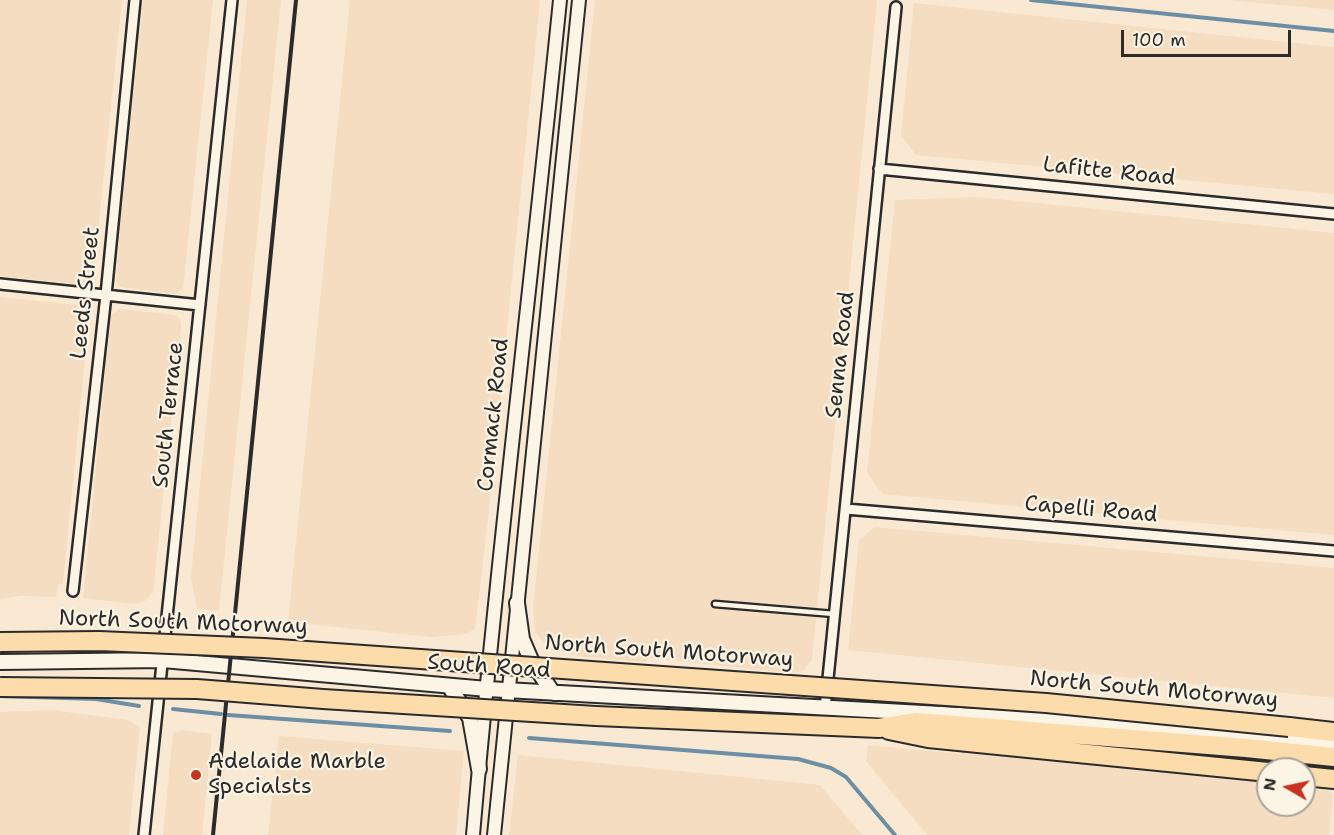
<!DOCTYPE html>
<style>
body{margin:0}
#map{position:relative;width:1334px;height:835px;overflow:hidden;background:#fae9d2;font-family:"Shantell Sans",sans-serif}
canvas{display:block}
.north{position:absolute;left:1256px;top:757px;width:60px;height:60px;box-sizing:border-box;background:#fcf5e5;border:2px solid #a8a49b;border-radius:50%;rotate:279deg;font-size:16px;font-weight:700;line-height:24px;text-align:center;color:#2b2b2b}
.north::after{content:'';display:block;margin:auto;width:21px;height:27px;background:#c8321e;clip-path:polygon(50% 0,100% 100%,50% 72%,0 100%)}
.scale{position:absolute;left:1121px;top:30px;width:170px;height:27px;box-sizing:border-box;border:3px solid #2b2b2b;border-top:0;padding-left:8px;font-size:18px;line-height:21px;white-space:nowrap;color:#2b2b2b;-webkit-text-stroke:4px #fcf5e5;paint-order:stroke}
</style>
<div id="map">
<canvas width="1334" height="835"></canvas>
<div class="north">N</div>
<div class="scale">100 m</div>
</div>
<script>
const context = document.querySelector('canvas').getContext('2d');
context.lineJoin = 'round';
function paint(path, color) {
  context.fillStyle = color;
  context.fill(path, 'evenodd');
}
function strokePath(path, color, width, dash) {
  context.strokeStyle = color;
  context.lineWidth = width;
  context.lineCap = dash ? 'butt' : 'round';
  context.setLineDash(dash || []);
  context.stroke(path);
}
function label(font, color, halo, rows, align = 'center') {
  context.font = font + ' "Shantell Sans",sans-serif';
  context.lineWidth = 4.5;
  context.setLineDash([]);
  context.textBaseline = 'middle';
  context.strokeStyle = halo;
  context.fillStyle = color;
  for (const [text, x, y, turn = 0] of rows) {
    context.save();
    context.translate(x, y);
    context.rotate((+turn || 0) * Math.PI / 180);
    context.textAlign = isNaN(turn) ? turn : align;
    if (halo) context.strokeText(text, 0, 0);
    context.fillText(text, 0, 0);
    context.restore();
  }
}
const built = new Path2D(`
 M0 0H122L93 280 87 285 0 276Z
 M143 0H213L183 289 175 294 120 287 116 282 119 239Z
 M247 0H281L219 611 197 609 191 577Z
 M350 0H540L488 520 475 629 465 634 431 637 288 622Z
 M595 0H877L812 660 803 671 793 673 649 658 645 662 584 657 549 649 535 632 533 608Z
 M1229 0H1334V10Z
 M914 3 1334 47V194L916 155 901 135Z
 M978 197 1334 233V535L882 494 867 472 895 200Z
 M0 297 90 306 63 584H58L56 597 21 596 0 599Z
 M120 309 176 315 180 319 181 327 153 593 145 601 134 604 83 598 111 315Z
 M875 527 1334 568V698L848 650 859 540Z
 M51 710 128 720 140 727 129 835H0V712Z
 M182 730 212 734 202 835H163L173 733Z
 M279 736 464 751 456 835H268Z
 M868 745 961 754 964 750 1268 782V805H1304V786L1327 788 1333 795 1329 835H927L866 761Z
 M518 755 820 785 862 835H509Z`);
const stream = new Path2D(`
 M1031 0 1334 31
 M0 696 96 699 139 706
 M173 709 221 714
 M228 715 450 731
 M529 738 798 759 831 768 846 777 895 835`);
const service = new Path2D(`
 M715 604 834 614`);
const minor = new Path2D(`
 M879 169 1334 214
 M0 284 200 305
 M846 509 1334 551
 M73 591 106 295 135 0
 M825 708 896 7
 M144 835 232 0`);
const tertiary = new Path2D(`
 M473 835C497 556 532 278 560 0
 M494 835 579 0`);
const secondary = new Path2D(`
 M517 603 522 639 531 660 553 693
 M0 662 163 660 487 689 1087 722 1334 747
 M449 686 470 718 479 769`);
const motorway = new Path2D(`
 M596 716 879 728 917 722 1246 748 1334 757
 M1289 727 1334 732
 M889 730 928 738 1268 772
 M1304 776 1334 779`);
const rail = new Path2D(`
 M213 835 296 0`);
const motorwayBridge = new Path2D(`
 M0 642 99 641 264 648 1046 703 1289 727
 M0 687 197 689 323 699 596 716`);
const markers = [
 [196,775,6,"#c8321e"]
];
const streetNames = [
 ["Lafitte Road",1109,172,6],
 ["Leeds Street",86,293,-84],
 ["Senna Road",841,355,-84],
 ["South Terrace",169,415,-84],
 ["Cormack Road",494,415,-84],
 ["Capelli Road",1091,510,5],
 ["North South Motorway",183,623,2],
 ["North South Motorway",669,652,4],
 ["South Road",489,667,4],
 ["North South Motorway",1154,690,5]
];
const poiNames = [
 ["Adelaide Marble",208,762],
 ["Specialsts",208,787]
];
paint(built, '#f4ddc1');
strokePath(stream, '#6c8fa6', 4);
strokePath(service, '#2b2b2b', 9);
strokePath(minor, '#2b2b2b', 14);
strokePath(tertiary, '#2b2b2b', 16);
strokePath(secondary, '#2b2b2b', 18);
strokePath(motorway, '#2b2b2b', 22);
strokePath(service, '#fcf5e5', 4.5);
strokePath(minor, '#fcf5e5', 9);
strokePath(tertiary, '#fcf5e5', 12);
strokePath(secondary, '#fcf5e5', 14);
strokePath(motorway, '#fcdcab', 18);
strokePath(rail, '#2b2b2b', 4);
strokePath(motorwayBridge, '#2b2b2b', 22, []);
strokePath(motorwayBridge, '#fcdcab', 18);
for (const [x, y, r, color] of markers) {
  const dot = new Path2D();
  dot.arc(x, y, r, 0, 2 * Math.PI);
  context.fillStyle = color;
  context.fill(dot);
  strokePath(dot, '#fcf5e5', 2);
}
label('22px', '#2b2b2b', '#fcf5e5', streetNames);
label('22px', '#2b2b2b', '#fcf5e5', poiNames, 'left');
</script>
